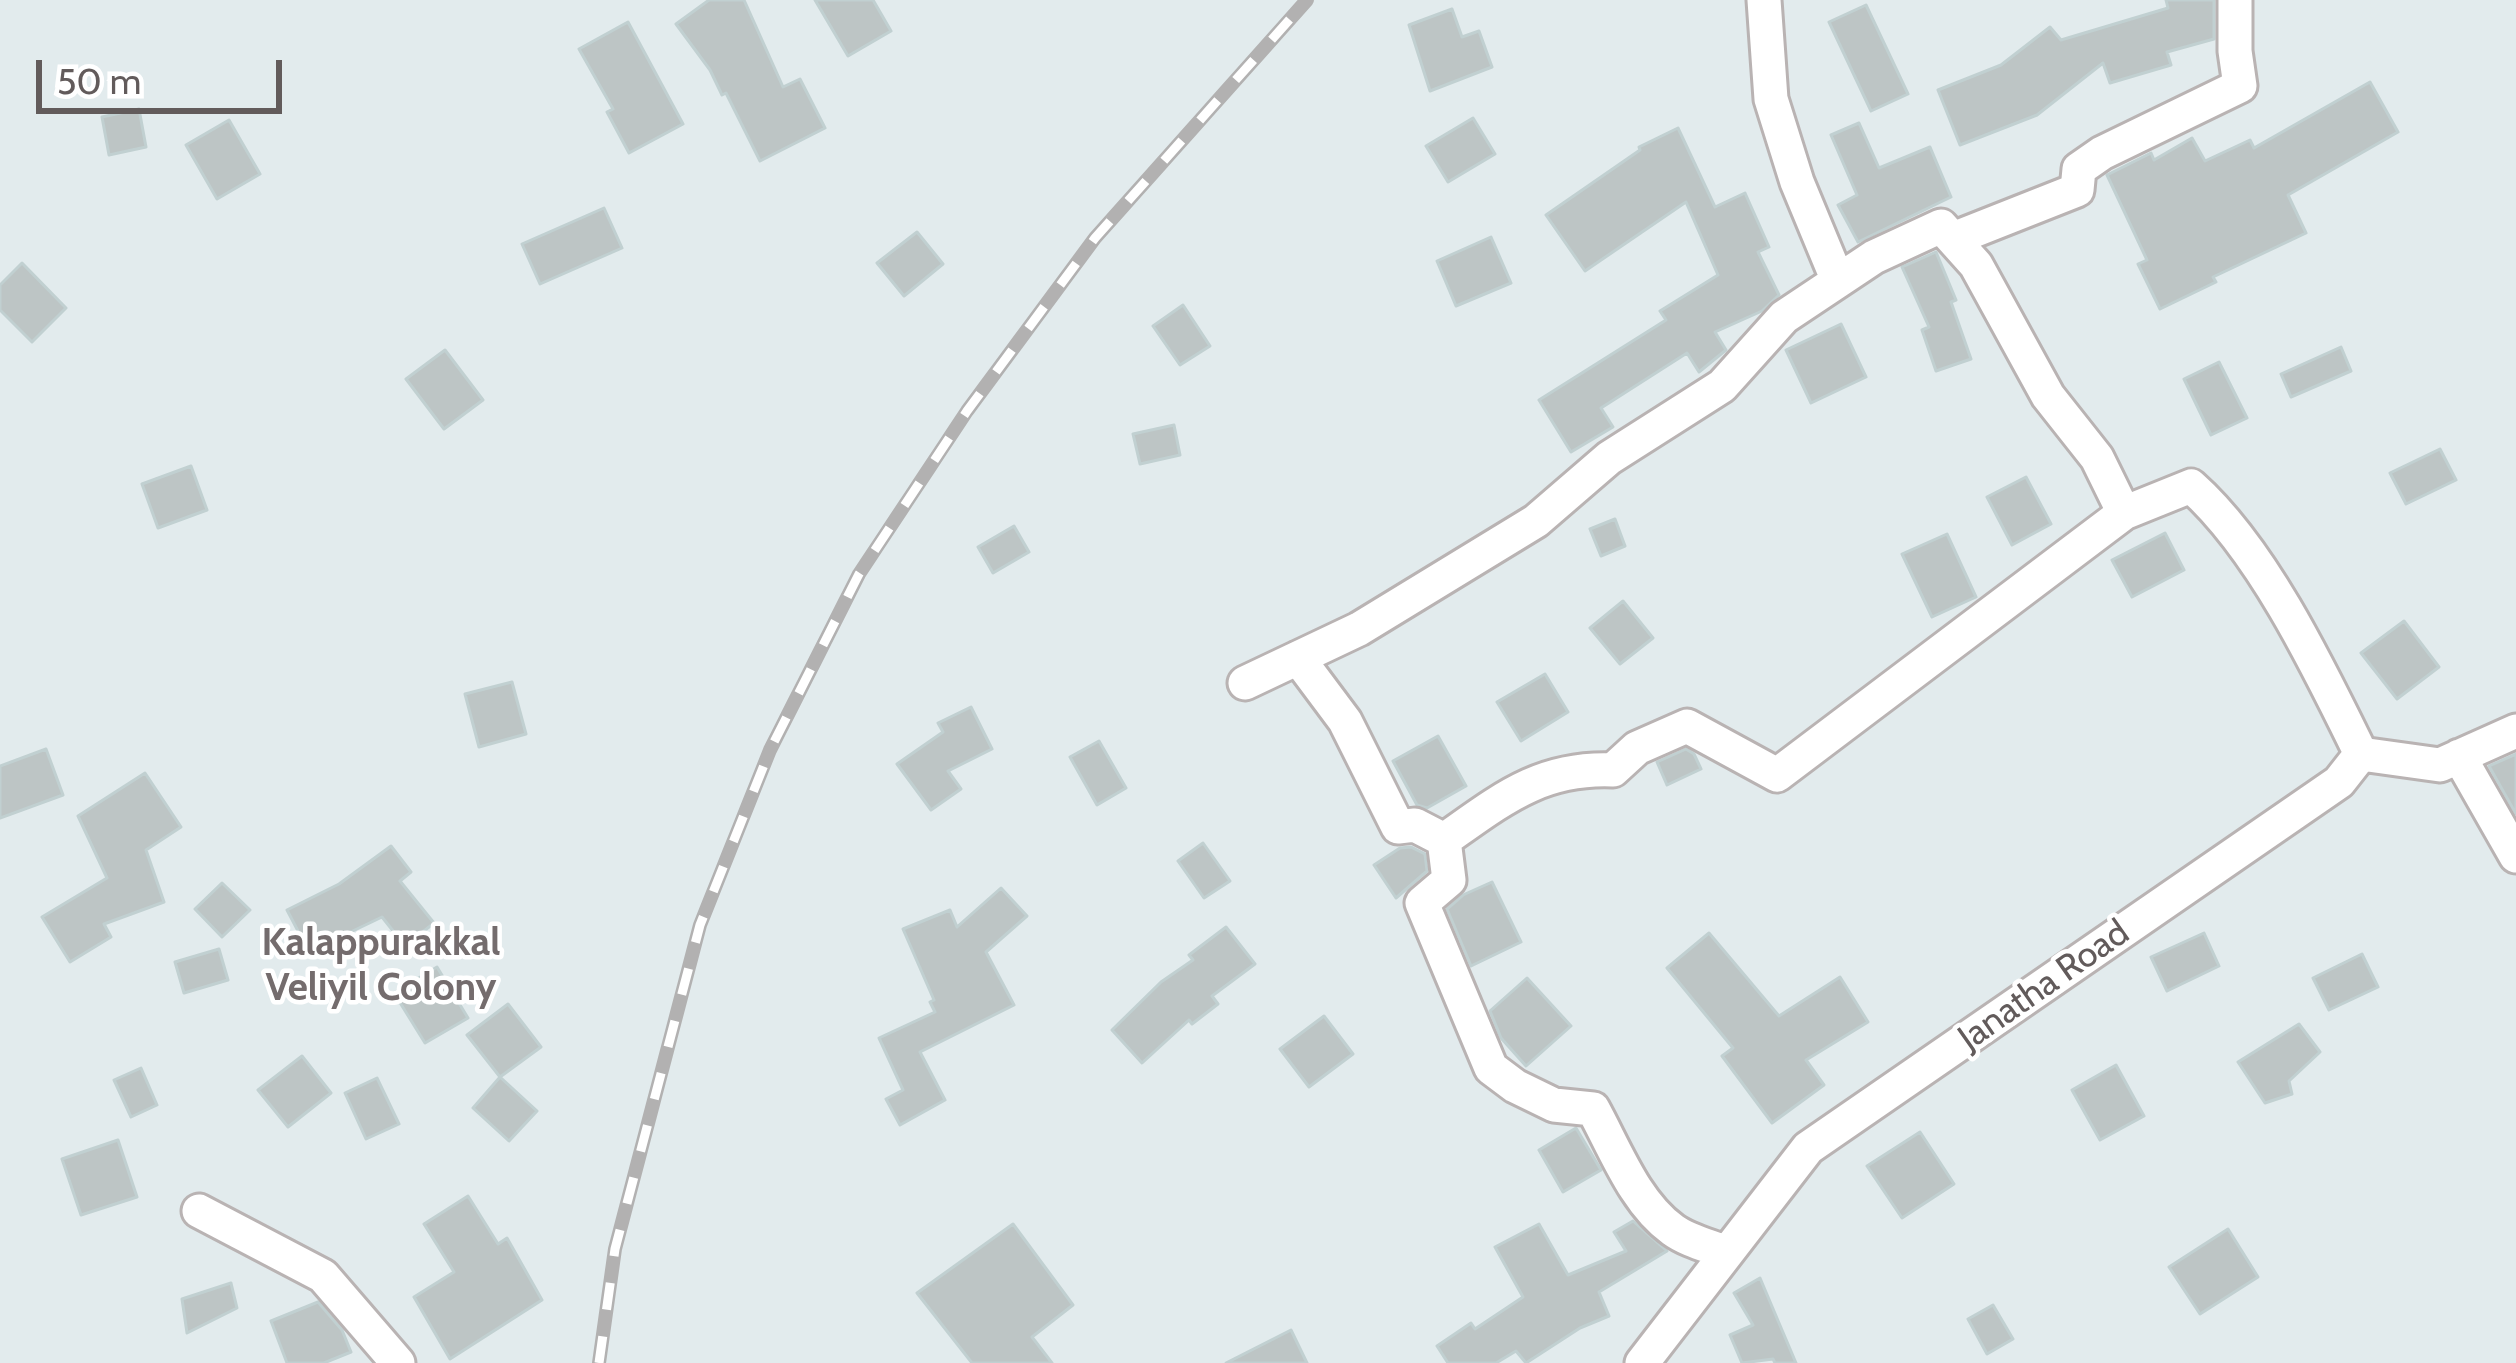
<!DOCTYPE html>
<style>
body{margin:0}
#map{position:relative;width:2516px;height:1363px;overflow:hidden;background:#e2ebed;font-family:Cabin,sans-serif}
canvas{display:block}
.scale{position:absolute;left:36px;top:60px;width:246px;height:54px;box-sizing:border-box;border:6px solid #625b5b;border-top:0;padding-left:15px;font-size:36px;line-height:42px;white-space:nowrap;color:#625b5b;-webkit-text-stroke:9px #fff;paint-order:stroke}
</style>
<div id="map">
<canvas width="2516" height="1363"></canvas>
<div class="scale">50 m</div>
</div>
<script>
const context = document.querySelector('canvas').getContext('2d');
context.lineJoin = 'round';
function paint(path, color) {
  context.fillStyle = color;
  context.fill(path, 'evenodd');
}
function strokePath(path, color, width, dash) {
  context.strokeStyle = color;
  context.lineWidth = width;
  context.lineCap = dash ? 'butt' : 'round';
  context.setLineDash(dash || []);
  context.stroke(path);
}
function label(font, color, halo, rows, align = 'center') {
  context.font = font + ' Cabin,sans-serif';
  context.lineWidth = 9;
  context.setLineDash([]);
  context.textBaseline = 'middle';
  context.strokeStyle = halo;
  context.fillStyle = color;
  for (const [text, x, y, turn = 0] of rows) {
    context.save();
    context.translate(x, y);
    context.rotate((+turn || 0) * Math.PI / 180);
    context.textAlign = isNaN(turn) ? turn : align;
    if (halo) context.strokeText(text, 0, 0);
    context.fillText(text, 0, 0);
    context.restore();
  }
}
const building = new Path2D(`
 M709 0H744L783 87 800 79 825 128 760 161 726 93 722 95 710 70 676 24Z
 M815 0H873L891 31 848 56Z
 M2166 0H2214V39L2167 52 2171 65 2110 83 2103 63 2037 115 1960 145 1938 90 2001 65 2050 27 2061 40 2168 8Z
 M1866 5 1908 94 1871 111 1829 22Z
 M1452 9 1462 37 1479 31 1492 67 1430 91 1409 25Z
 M628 22 683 124 629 153 607 112 613 109 579 49Z
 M2370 82 2398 132 2288 195 2306 233 2213 277 2216 282 2160 309 2138 264 2147 260 2107 175 2151 153 2154 160 2192 138 2205 161 2250 140 2254 148Z
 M139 109 146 147 109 155 102 117Z
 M1473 118 1495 154 1448 182 1426 146Z
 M229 120 260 174 217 199 186 145Z
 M1859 123 1879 168 1930 147 1951 197 1858 242 1838 205 1857 195 1831 135Z
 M1678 128 1715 207 1745 193 1769 247 1758 252 1779 295 1762 311 1715 332 1726 350 1699 372 1687 353 1601 408 1613 427 1571 452 1539 400 1666 320 1660 311 1718 275 1686 202 1585 271 1546 215 1640 150 1639 147Z
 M604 208 622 248 540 284 522 244Z
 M917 232 943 264 904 296 877 263Z
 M1491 237 1511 283 1456 306 1437 261Z
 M1936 252 1956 300 1951 302 1971 359 1936 371 1922 330 1929 327 1902 267Z
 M22 263 66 308 32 342 0 310V285Z
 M1183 305 1210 346 1180 365 1153 326Z
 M1841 324 1866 377 1811 403 1786 350Z
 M2341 347 2351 371 2291 397 2281 374Z
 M445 350 483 400 444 429 406 379Z
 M2219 362 2247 418 2211 435 2184 379Z
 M1174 425 1180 455 1140 464 1133 434Z
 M2440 449 2456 480 2406 504 2390 473Z
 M191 466 207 510 158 528 142 484Z
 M2026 477 2051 524 2012 545 1987 497Z
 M1615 519 1625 546 1601 556 1590 529Z
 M1014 526 1029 552 993 573 978 547Z
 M2165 533 2184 570 2132 597 2112 560Z
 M1947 534 1976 597 1932 617 1902 554Z
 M1623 601 1653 638 1620 664 1590 628Z
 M2404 621 2439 667 2397 699 2361 653Z
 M1545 674 1568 712 1521 741 1497 702Z
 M512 682 526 734 479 747 465 694Z
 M971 707 992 749 948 771 961 789 931 810 897 764 943 732 938 723Z
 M1438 736 1466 786 1427 808 1417 805 1393 761Z
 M1099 741 1126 788 1097 805 1070 757Z
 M46 749 63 795 0 818V766Z
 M1686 749 1694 754 1701 769 1667 785 1657 762Z
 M2516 754V814L2489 766Z
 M145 773 181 827 146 850 164 902 104 924 111 937 70 962 42 917 107 878 78 816Z
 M1203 843 1230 881 1204 898 1178 861Z
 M391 846 411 872 400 881 434 923 405 946 382 917 309 952 287 910 339 884Z
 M1411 847 1425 854 1427 871 1396 898 1374 865 1400 848Z
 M1492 882 1521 942 1471 966 1447 909 1463 895Z
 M222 883 250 910 222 937 195 909Z
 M1001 888 1027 916 986 952 1014 1005 920 1052 945 1100 900 1125 886 1099 903 1090 879 1038 935 1012 930 1002 934 1000 903 929 950 910 957 927Z
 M1226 927 1255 964 1212 996 1218 1004 1192 1024 1189 1020 1142 1063 1112 1030 1161 982 1193 960 1189 955Z
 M1709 933 1779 1016 1840 977 1868 1022 1806 1060 1824 1085 1772 1123 1722 1056 1733 1048 1667 968Z
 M2204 933 2219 966 2167 991 2151 957Z
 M219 949 228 980 184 993 175 962Z
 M2362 954 2378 987 2329 1010 2313 978Z
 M437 967 468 1018 425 1043 394 993Z
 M1527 978 1571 1026 1526 1066 1501 1038 1490 1011Z
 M508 1004 541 1047 500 1077 467 1035Z
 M1324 1016 1353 1054 1309 1087 1280 1049Z
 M2299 1024 2320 1052 2289 1081 2292 1094 2265 1103 2238 1062Z
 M302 1056 331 1093 288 1127 258 1090Z
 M2116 1065 2144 1116 2100 1140 2072 1090Z
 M141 1068 157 1105 131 1117 114 1080Z
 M500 1077 537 1111 509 1141 473 1108Z
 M377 1078 399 1124 366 1139 345 1093Z
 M1576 1128 1601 1170 1563 1192 1539 1150Z
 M1920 1132 1954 1184 1902 1218 1867 1166Z
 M118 1140 137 1197 81 1215 62 1159Z
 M468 1196 498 1244 507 1238 542 1300 450 1359 414 1297 454 1272 424 1224Z
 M1633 1221 1667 1251 1599 1292 1609 1316 1580 1328 1526 1363 1516 1351 1496 1363H1448L1437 1346 1471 1323 1475 1329 1523 1297 1495 1247 1539 1224 1568 1275 1626 1251 1614 1232Z
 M1013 1224 1073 1305 1032 1337 1052 1363H972L917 1293Z
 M2228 1229 2258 1277 2200 1314 2169 1267Z
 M1760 1278 1779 1323 1796 1363H1775L1773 1359 1742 1363 1730 1335 1753 1325 1734 1293Z
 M231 1283 237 1308 187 1333 182 1299Z
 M318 1302 342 1330 351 1352 324 1363H287L271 1321Z
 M1993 1305 2013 1339 1987 1354 1968 1319Z
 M1291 1330 1307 1363H1226Z`);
const minor = new Path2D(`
 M1764 0 1771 99 1797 182 1838 281 1874 257 1941 226 1976 265 2048 396 2097 458 2124 513 2191 486C2262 549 2319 668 2361 754
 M1953 239 2077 190 2079 169 2102 153 2240 86 2235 51V0
 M1298 658 1345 721 1398 827 1415 825 1444 840
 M1245 683 1359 629 1536 521 1609 458 1722 386 1784 317 1838 281
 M2361 754 2440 765 2516 731
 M2459 756 2516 856
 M199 1211 323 1276 398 1363
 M1727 1253C1710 1246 1688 1241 1673 1230 1635 1203 1615 1149 1593 1109L1554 1105 1515 1086 1491 1068 1422 903 1449 880 1444 840C1501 800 1540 767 1613 770L1637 748 1687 726 1777 775 2124 513
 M1642 1363 1808 1148 2339 782 2361 754`);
const rail = new Path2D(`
 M599 1363 615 1249 700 925 770 750 859 574 967 411 1095 238 1307 0`);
const streetNames = [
 ["Janatha Road",2044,986,-35]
];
const neighbourhoodNames = [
 ["Kalappurakkal",381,944],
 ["Veliyil Colony",381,989]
];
paint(building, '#bdc5c5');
strokePath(building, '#c1d0d1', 3);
strokePath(minor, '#b9b3b3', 39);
strokePath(minor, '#fff', 33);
strokePath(rail, '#b2b1b1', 14);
strokePath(rail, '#fff', 9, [27]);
label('36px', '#625b5b', '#fff', streetNames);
label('bold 39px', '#746c6d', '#fff', neighbourhoodNames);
</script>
